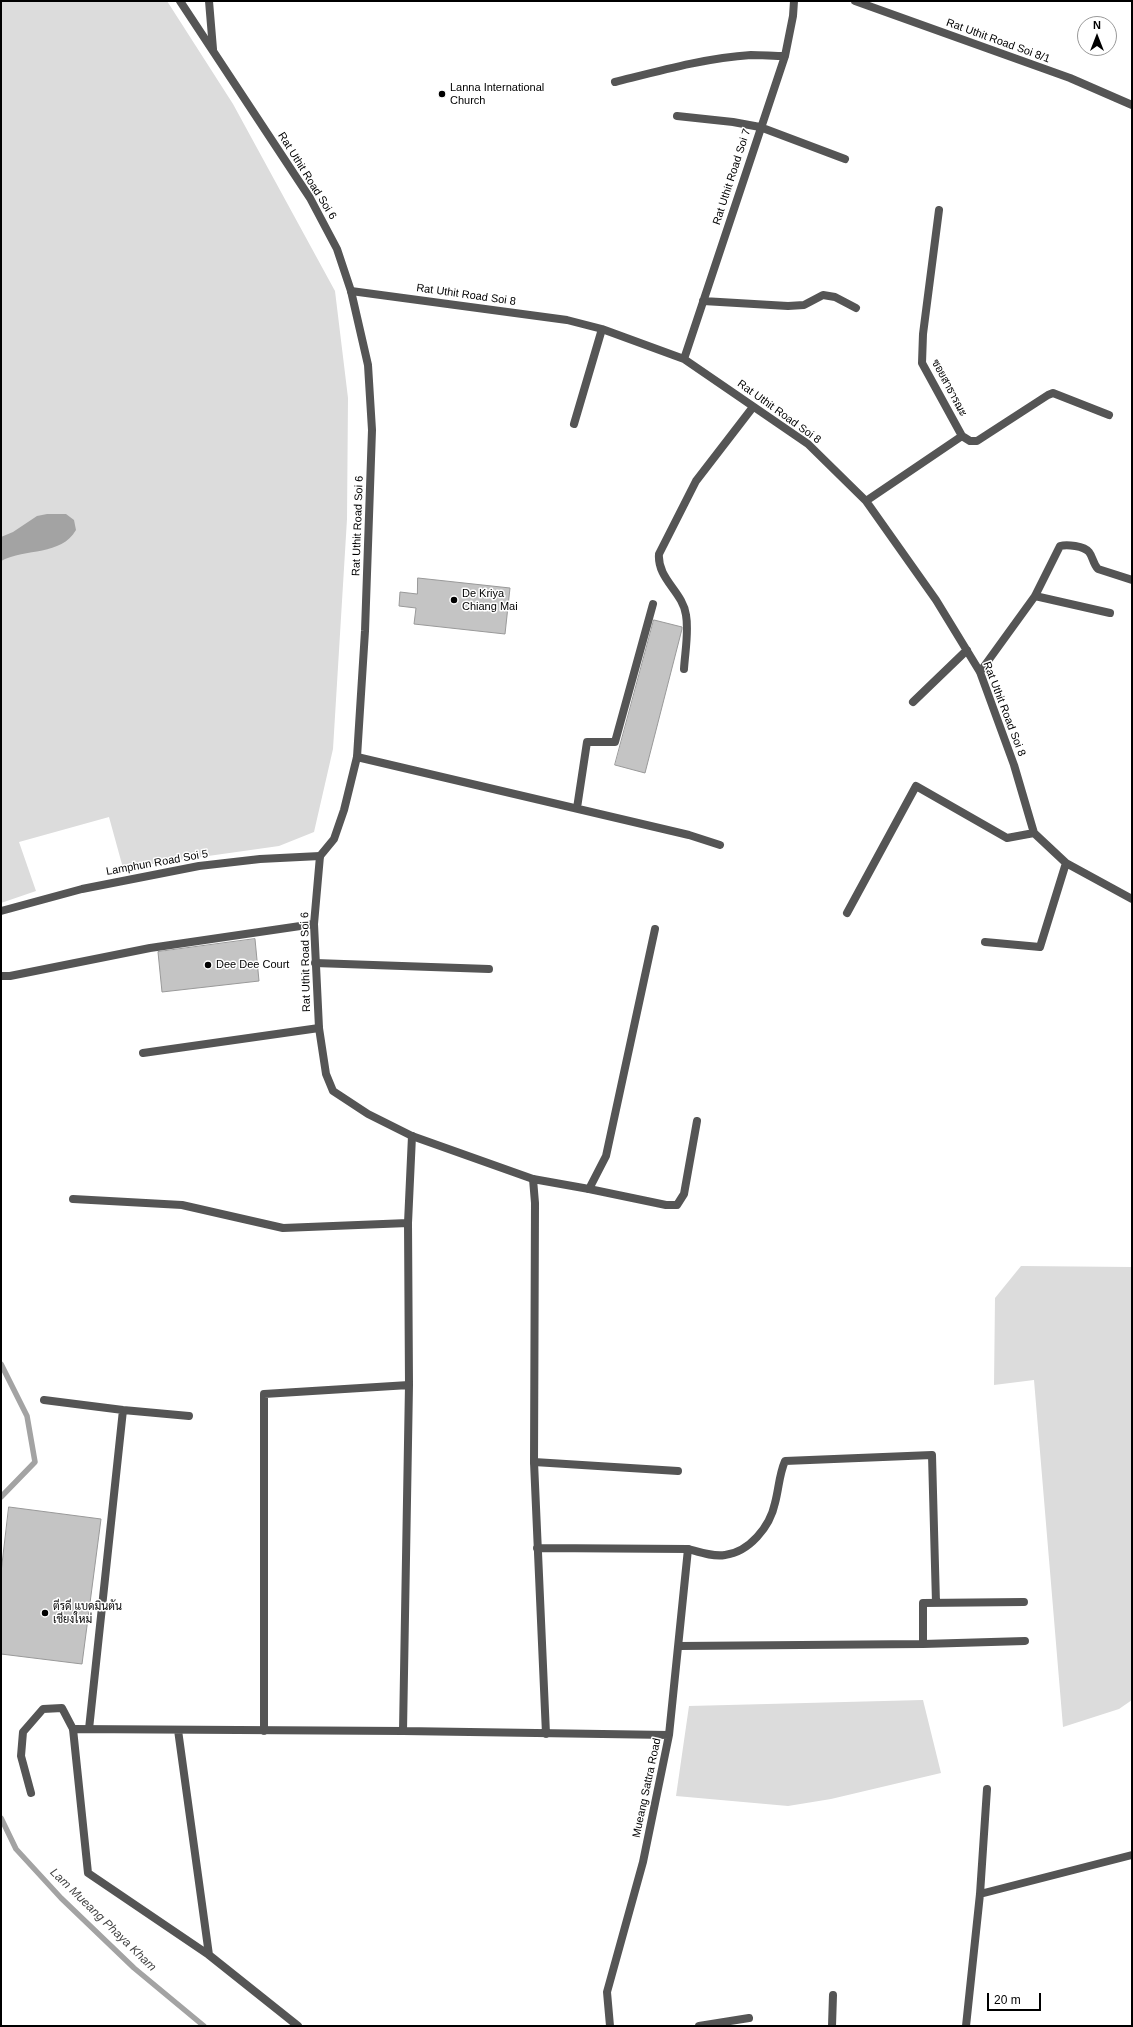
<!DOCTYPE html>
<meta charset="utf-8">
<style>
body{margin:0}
#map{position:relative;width:1133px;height:2027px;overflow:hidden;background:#fff;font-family:Arial,sans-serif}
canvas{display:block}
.frame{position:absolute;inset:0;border:2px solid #000;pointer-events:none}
.north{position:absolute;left:1077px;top:16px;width:40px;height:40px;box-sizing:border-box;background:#fff;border:1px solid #999;border-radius:50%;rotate:0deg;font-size:11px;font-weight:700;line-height:16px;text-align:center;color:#000}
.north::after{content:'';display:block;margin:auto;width:14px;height:18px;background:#000;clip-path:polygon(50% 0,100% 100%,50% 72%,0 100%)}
.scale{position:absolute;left:987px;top:1993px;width:54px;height:18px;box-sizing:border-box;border:2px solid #000;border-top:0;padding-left:5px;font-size:12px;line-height:14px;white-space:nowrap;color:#000;-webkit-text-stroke:3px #fff;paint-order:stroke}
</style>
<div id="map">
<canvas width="1133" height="2027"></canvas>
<div class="frame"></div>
<div class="north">N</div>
<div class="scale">20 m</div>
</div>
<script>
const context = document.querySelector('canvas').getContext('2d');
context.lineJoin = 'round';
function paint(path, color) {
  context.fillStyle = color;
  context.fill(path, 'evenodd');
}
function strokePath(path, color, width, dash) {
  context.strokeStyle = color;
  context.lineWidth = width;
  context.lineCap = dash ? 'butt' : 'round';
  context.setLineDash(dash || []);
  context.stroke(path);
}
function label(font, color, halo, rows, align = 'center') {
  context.font = font + ' Arial,Sarabun,sans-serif';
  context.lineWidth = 3;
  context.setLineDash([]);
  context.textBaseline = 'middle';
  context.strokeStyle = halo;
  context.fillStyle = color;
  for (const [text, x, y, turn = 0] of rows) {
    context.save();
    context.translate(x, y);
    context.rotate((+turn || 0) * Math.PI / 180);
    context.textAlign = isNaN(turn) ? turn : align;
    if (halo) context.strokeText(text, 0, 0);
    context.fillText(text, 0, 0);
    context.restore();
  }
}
const green = new Path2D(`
 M1 1H167L233 104 335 291 348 398 347 519 333 749 314 832 279 846 123 868 109 817 19 842 36 891 1 903Z
 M1021 1266 1132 1267V1700L1119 1709 1063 1727 1034 1380 994 1385 995 1298Z
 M923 1700 941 1773 831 1799 788 1806 676 1796 689 1706Z`);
const water = new Path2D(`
 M47 514H66L74 520 76 530C61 556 26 548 1 561V537L13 532 37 516Z`);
const stream = new Path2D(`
 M1 1364 27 1416 35 1462 1 1497
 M1 1818 16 1849 61 1898 134 1968 204 2026`);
const building = new Path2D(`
 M418 578 510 588 505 634 414 624 416 608 399 606 400 592 417 594Z
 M654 620 682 627V629L645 773 615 765Z
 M255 939 259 981 162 992 158 952Z
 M9 1507 101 1519 82 1664 1 1654V1573Z`);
const service = new Path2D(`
 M209 1 213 49
 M589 1189 666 1205H677L684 1194 697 1121
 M44 1400 123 1410 189 1416
 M534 1462 678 1471
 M688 1549C699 1552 713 1557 725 1555 749 1552 770 1527 775 1503 779 1488 779 1475 785 1461L932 1455 936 1603
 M923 1644 1025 1641
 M679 1646 923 1644V1603L1024 1602
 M89 1729 123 1410
 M31 1793 21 1756 23 1732 43 1709 62 1708 73 1729`);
const minor = new Path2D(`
 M855 1 1070 78 1132 105
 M615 82C659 71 705 58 751 55 762 55 774 56 785 56
 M677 116 733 122 760 127 845 159
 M351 291 567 320 602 329 684 359 808 444 866 501 936 600 980 672 1014 765 1034 833 1066 863 1132 899
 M703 301 788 306 804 305 823 295 835 297 856 308
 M684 359 785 56 793 16 794 1
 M574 424 602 329
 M962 436 970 441H977L1048 395 1053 393 1109 415
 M866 501 962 436 922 363 923 334 939 210
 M1035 596 1110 613
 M684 669C685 652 689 632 686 615 683 592 657 579 659 554L696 481 753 407
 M980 672 1035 596 1060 546C1067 544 1084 546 1089 552 1093 557 1093 564 1098 569L1132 580
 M913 702 967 650
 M357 757 689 835 720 845
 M577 808 587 742H615L653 604
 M1 911 82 889 199 866 260 859 320 856
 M847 913 916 786 1007 838 1034 833
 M985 942 1040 947 1066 863
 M315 963 489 969
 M1 976H10L150 948 314 924
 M143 1053 319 1028
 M73 1199 182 1205 283 1228 408 1223
 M537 1548 688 1549 669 1735 643 1862 607 1992 610 2026
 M178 1730 209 1955
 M264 1731V1394L409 1385
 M403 1731 409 1385 408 1223 412 1136
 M546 1734 534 1462 535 1203 533 1179 589 1189 606 1156 655 929
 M980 1894 1132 1855
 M298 2026 209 1955 88 1873 73 1729 403 1731 669 1735
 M699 2026 749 2018
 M832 2026 833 1995
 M966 2026 980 1894 987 1789`);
const tertiary = new Path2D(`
 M180 1 310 198 337 249 351 291 368 365 372 430 365 631 357 757 344 810 334 839 320 856 314 924 319 1028 326 1074 333 1091 368 1114 412 1136 533 1179`);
const markers = [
 [442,94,4,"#000"],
 [454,600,4,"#000"],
 [208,965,4,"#000"],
 [45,1613,4,"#000"]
];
const streetNames = [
 ["Rat Uthit Road Soi 8/1",998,41,20],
 ["Rat Uthit Road Soi 6",307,176,58],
 ["Rat Uthit Road Soi 7",732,177,-72],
 ["Rat Uthit Road Soi 8",466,295,8],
 ["ซอยสาธารณะ",949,388,62],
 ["Rat Uthit Road Soi 8",779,412,36],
 ["Rat Uthit Road Soi 6",358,526,-88],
 ["Rat Uthit Road Soi 8",1004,709,69],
 ["Lamphun Road Soi 5",157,863,-10],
 ["Rat Uthit Road Soi 6",306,962,-91],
 ["Mueang Sattra Road",647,1788,-78]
];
const poiNames = [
 ["Lanna International",450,88],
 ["Church",450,101],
 ["De Kriya",462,594],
 ["Chiang Mai",462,607],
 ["Dee Dee Court",216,965],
 ["ตีรดี แบดมินตัน",53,1607],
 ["เชียงใหม่",53,1620]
];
const waterNames = [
 ["Lam Mueang Phaya Kham",103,1920,44]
];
paint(green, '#dcdcdc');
paint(water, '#a3a3a3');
strokePath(stream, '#a3a3a3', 5.5);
paint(building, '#c4c4c4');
strokePath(building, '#999', 1);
strokePath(service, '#555', 8);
strokePath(minor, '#555', 8);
strokePath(tertiary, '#555', 8);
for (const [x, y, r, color] of markers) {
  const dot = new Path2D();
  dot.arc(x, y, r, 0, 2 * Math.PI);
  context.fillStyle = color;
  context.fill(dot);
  strokePath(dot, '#fff', 1.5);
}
label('11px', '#000', '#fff', streetNames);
label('11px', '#000', '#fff', poiNames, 'left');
label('italic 12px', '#444', '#fff', waterNames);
</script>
